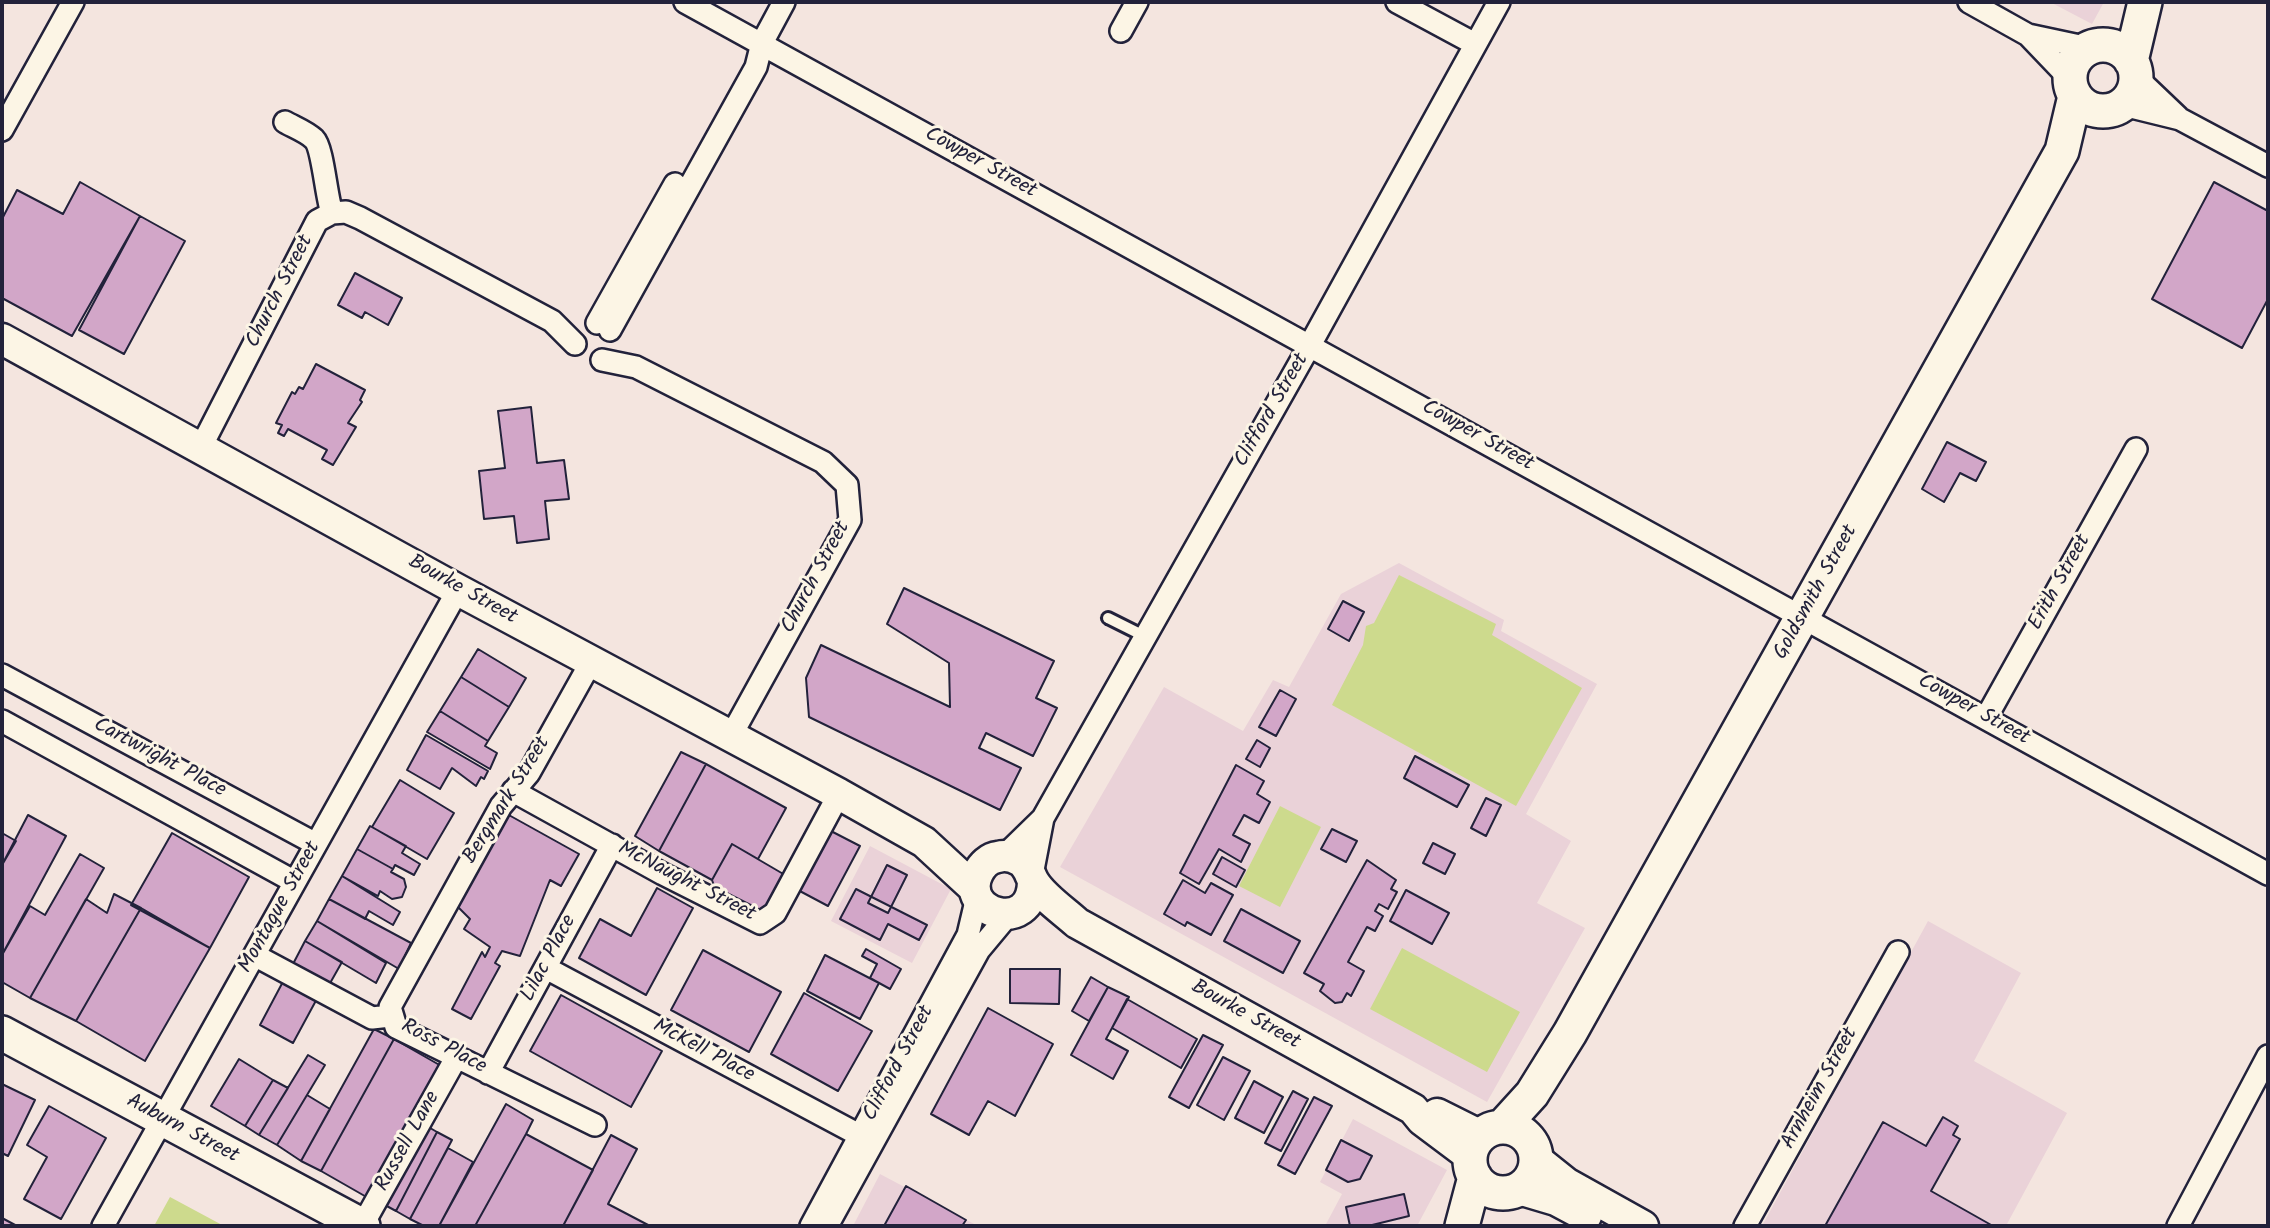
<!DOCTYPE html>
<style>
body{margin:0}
#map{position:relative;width:2270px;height:1228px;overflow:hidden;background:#f4e5df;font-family:Kalam,sans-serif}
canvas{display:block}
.frame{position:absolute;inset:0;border:4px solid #22223b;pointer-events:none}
</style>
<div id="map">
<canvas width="2270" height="1228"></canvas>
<div class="frame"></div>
</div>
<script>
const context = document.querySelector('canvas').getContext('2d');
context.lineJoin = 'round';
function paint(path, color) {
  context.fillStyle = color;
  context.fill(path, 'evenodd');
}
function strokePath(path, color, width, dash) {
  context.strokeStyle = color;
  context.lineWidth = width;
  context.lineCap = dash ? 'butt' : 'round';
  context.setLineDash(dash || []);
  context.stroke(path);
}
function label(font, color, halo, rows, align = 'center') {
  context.font = font + ' Kalam,sans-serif';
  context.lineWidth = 6;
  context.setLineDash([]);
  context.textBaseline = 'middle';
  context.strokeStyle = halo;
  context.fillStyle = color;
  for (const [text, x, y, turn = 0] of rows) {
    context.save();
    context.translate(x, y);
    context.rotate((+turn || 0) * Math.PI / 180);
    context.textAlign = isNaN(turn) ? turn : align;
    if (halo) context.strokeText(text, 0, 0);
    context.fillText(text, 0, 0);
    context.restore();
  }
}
const built = new Path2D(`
 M2050 2H2104L2092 24Z
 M1399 563 1504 620 1501 631 1597 684 1526 814 1571 841 1537 903 1585 928 1487 1102 1060 867 1164 687 1243 731 1273 680 1289 687 1341 594Z
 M870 846 951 889 912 963 831 921Z
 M1928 921 2021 973 1974 1061 2067 1113 2007 1224 2010 1226H1762Z
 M1353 1119 1447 1170 1417 1226H1325L1342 1194 1320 1182Z
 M880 1174 978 1226H853Z`);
const green = new Path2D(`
 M1399 575 1496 624 1492 635 1582 688 1516 806 1332 705 1363 645 1366 626 1374 623Z
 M1280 806 1321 827 1280 907 1239 886Z
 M1402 948 1520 1012 1487 1072 1370 1009Z
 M170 1197 224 1226H154Z`);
const building = new Path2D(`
 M80 182 140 216 72 336 2 298V219L17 190 63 214Z
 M2214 182 2268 211V299L2242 348 2152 299Z
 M140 216 185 241 124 354 79 330Z
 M355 273 402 298 388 325 365 312 362 318 338 305Z
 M316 364 365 390 360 400 362 402 348 423 356 427 333 465 322 459 327 450 288 429 284 436 278 433 282 425 276 423 292 392 295 394 299 387 303 389Z
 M531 407 537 463 564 460 569 499 545 501 549 539 517 543 514 516 484 519 479 471 505 468 498 411Z
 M1947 442 1986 462 1976 481 1960 473 1944 502 1922 489Z
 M904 588 1054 661 1036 698 1057 708 1033 756 986 733 979 748 1021 768 1000 810 809 717 806 678 821 645 950 707 949 663 887 624Z
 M1343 601 1364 612 1349 641 1328 629Z
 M478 649 526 678 509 707 461 677Z
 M461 677 509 707 488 741 440 711Z
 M1280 690 1296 699 1276 736 1259 727Z
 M440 711 488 741 485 746 497 753 490 769 427 732Z
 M426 735 488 771 484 779 481 777 476 786 452 768 440 789 407 770Z
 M1257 740 1270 748 1260 767 1246 759Z
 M681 752 706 764 659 851 635 836Z
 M1415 756 1469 785 1457 807 1404 778Z
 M706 764 786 808 758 859 732 844 712 880 659 851Z
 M1236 765 1264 781 1257 794 1270 802 1259 823 1244 815 1233 835 1250 844 1241 862 1219 849 1199 884 1180 873Z
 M400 780 454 813 427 859 372 827Z
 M1486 798 1501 805 1486 836 1471 828Z
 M507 814 579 854 561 886 550 880 520 956 502 951 495 963 500 966 471 1019 452 1009 482 952 485 957 490 947 464 929 470 919 456 905Z
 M28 815 66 836 2 955V865Z
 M370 826 406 846 402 853 420 864 414 875 395 865 393 869 357 849Z
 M827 829 860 846 828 906 796 889Z
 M1332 829 1357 841 1346 862 1321 849Z
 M2 833 16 841 2 865Z
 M172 833 249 877 210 948 131 905Z
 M1433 843 1455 854 1445 874 1423 863Z
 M732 844 785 875 765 910 748 914 718 897 712 880Z
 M357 849 393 869 391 872 404 879 406 887 402 897 392 899 380 891 378 896 342 876Z
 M80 854 104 868 30 998 2 982V955L30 906 45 915Z
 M1222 857 1245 870 1236 887 1213 874Z
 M1367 860 1396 880 1391 889 1397 892 1388 909 1379 904 1375 911 1383 916 1375 931 1367 927 1348 962 1364 971 1351 996 1347 993 1342 1002 1335 1003 1320 991 1324 984 1304 973Z
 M887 865 907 875 888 913 868 903Z
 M342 876 400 912 393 925 369 911 365 919 329 899Z
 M1183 880 1205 893 1211 883 1233 895 1211 935 1187 922 1185 926 1164 914Z
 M657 888 693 908 646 995 579 958 600 919 631 936Z
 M856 889 927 925 919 940 888 924 880 940 840 919Z
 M1406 890 1449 913 1432 944 1390 921Z
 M114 894 141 908 76 1021 30 998 86 899 107 913Z
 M329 899 411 943 399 969 317 921Z
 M141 908 210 948 145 1061 76 1021Z
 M1241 909 1300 941 1283 973 1224 941Z
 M317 921 386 963 376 983 305 941Z
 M305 941 342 962 329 985 293 964Z
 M866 949 901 969 890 989 870 978 877 964 862 956Z
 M703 950 781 992 749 1052 671 1010Z
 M825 955 879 983 860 1019 807 991Z
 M1010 969H1060L1059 1004 1010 1003Z
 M286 976 319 995 293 1043 260 1025Z
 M1091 977 1108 987 1089 1021 1072 1011Z
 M1108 987 1129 997 1106 1039 1128 1051 1113 1079 1071 1055Z
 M804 993 872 1031 838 1091 771 1054Z
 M561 995 662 1051 631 1107 530 1051Z
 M1127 999 1197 1039 1181 1068 1112 1028Z
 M988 1008 1053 1044 1015 1116 988 1101 969 1135 931 1114Z
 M374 1029 394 1039 321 1171 301 1161Z
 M1203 1035 1223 1045 1189 1108 1169 1097Z
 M394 1039 443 1067 370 1199 321 1171Z
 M308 1055 325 1065 277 1145 259 1135Z
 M1223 1057 1250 1071 1224 1120 1197 1105Z
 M239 1059 273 1080 245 1126 211 1106Z
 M273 1080 288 1088 259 1135 245 1126Z
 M1254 1081 1283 1097 1264 1133 1235 1118Z
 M2 1084 35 1100 8 1156 2 1153Z
 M1293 1091 1308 1099 1281 1151 1265 1143Z
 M307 1095 330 1109 301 1161 277 1145Z
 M1314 1097 1332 1106 1295 1174 1278 1165Z
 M506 1104 533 1120 526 1134 475 1226H439Z
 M49 1106 106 1138 61 1219 24 1199 47 1157 27 1145Z
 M1943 1117 1958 1126 1953 1135 1960 1139 1931 1191 1993 1226H1825L1883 1122 1926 1146Z
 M425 1125 437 1132 396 1211 383 1204Z
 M437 1132 452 1140 410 1219 396 1211Z
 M526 1134 593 1170 563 1226H475Z
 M611 1135 637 1149 608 1204 650 1226H563Z
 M1341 1140 1372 1156 1360 1179 1348 1182 1326 1170Z
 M448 1148 473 1162 439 1226H424L410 1219Z
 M906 1186 966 1220 962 1226H884Z
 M1404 1194 1409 1216 1368 1226H1350L1346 1207Z
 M2 1218 17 1226H2Z`);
const lane = new Path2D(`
 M1108 618 1144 636`);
const street = new Path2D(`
 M685 2 2268 874
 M1397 2 1475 44
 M1969 2 2028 35 2071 80
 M1121 31 1137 2
 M2028 35 2089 48
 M2136 77 2178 117
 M2123 105 2180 119 2268 166
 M285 122C294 127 307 132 314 139 323 148 326 196 332 213
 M2 130 73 2
 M597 323 675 184
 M610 330 756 67 762 43 784 2
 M602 360 636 367 823 462 847 485 850 520 732 734
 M200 449 317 221 332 213 346 212 360 218 552 321 575 344
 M591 662 529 773 501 806 390 1007 396 1027 595 1125
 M2 675 316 844
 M1986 718 2136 449
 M2 721 295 882
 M513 791 663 874 760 923 775 913 839 794
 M1004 856 1043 818 1310 345 1499 2
 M1032 875 1043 818
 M256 956 372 1018 390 1016
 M546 968 861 1136
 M488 1073 612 845
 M103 1226 458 590
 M362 1226 456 1058
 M811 1226 968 935 977 897
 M827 1226 979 950 1009 914
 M1745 1226 1898 952
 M2178 1226 2268 1056`);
const secondary = new Path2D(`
 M2 339 458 590 839 794 924 842 975 889
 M1033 882C1032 936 958 913 978 873 982 865 989 858 998 857 1005 855 1013 857 1019 860 1029 866 1029 874 1034 882 1043 897 1064 911 1077 923L1413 1109 1422 1120 1470 1156
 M1437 1114 1481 1136
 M1536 1159 1566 1183 1643 1226
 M1519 1189 1556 1200 1586 1216`);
const primary = new Path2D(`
 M2070 78a33 33 0 1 1 66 0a33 33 0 1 1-66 0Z
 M2131 61 2145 2
 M2 1033 363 1226
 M1502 1127 1532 1094 1570 1033 2062 151 2075 96
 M1470 1160a33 33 0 1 1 66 0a33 33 0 1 1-66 0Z
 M1462 1226 1475 1177`);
const streetNames = [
 ["Cowper Street",980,164,29],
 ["Church Street",281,292,-63],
 ["Clifford Street",1273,411,-60],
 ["Cowper Street",1477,437,29],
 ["Church Street",817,578,-62],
 ["Erith Street",2061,583,-61],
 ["Bourke Street",462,591,29],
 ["Goldsmith Street",1817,593,-61],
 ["Cowper Street",1973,711,29],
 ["Cartwright Place",159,759,28],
 ["Bergmark Street",508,801,-58],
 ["McNaught Street",686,883,27],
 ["Montague Street",281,908,-61],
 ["Lilac Place",550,959,-62],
 ["Bourke Street",1245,1016,29],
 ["Ross Place",443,1048,28],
 ["McKell Place",703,1052,28],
 ["Clifford Street",900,1064,-62],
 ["Arnheim Street",1821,1089,-61],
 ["Auburn Street",182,1130,28],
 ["Russell Lane",409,1142,-61]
];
paint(built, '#ead2d8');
paint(green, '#cdda8d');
paint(building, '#d2a6c8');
strokePath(building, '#22223b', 2);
strokePath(lane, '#22223b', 16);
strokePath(street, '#22223b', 26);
strokePath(secondary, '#22223b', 35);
strokePath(primary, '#22223b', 38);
strokePath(lane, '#fcf5e5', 10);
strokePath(street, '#fcf5e5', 21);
strokePath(secondary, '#fcf5e5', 30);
strokePath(primary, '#fcf5e5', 33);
label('21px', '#22223b', '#fcf5e5', streetNames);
</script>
